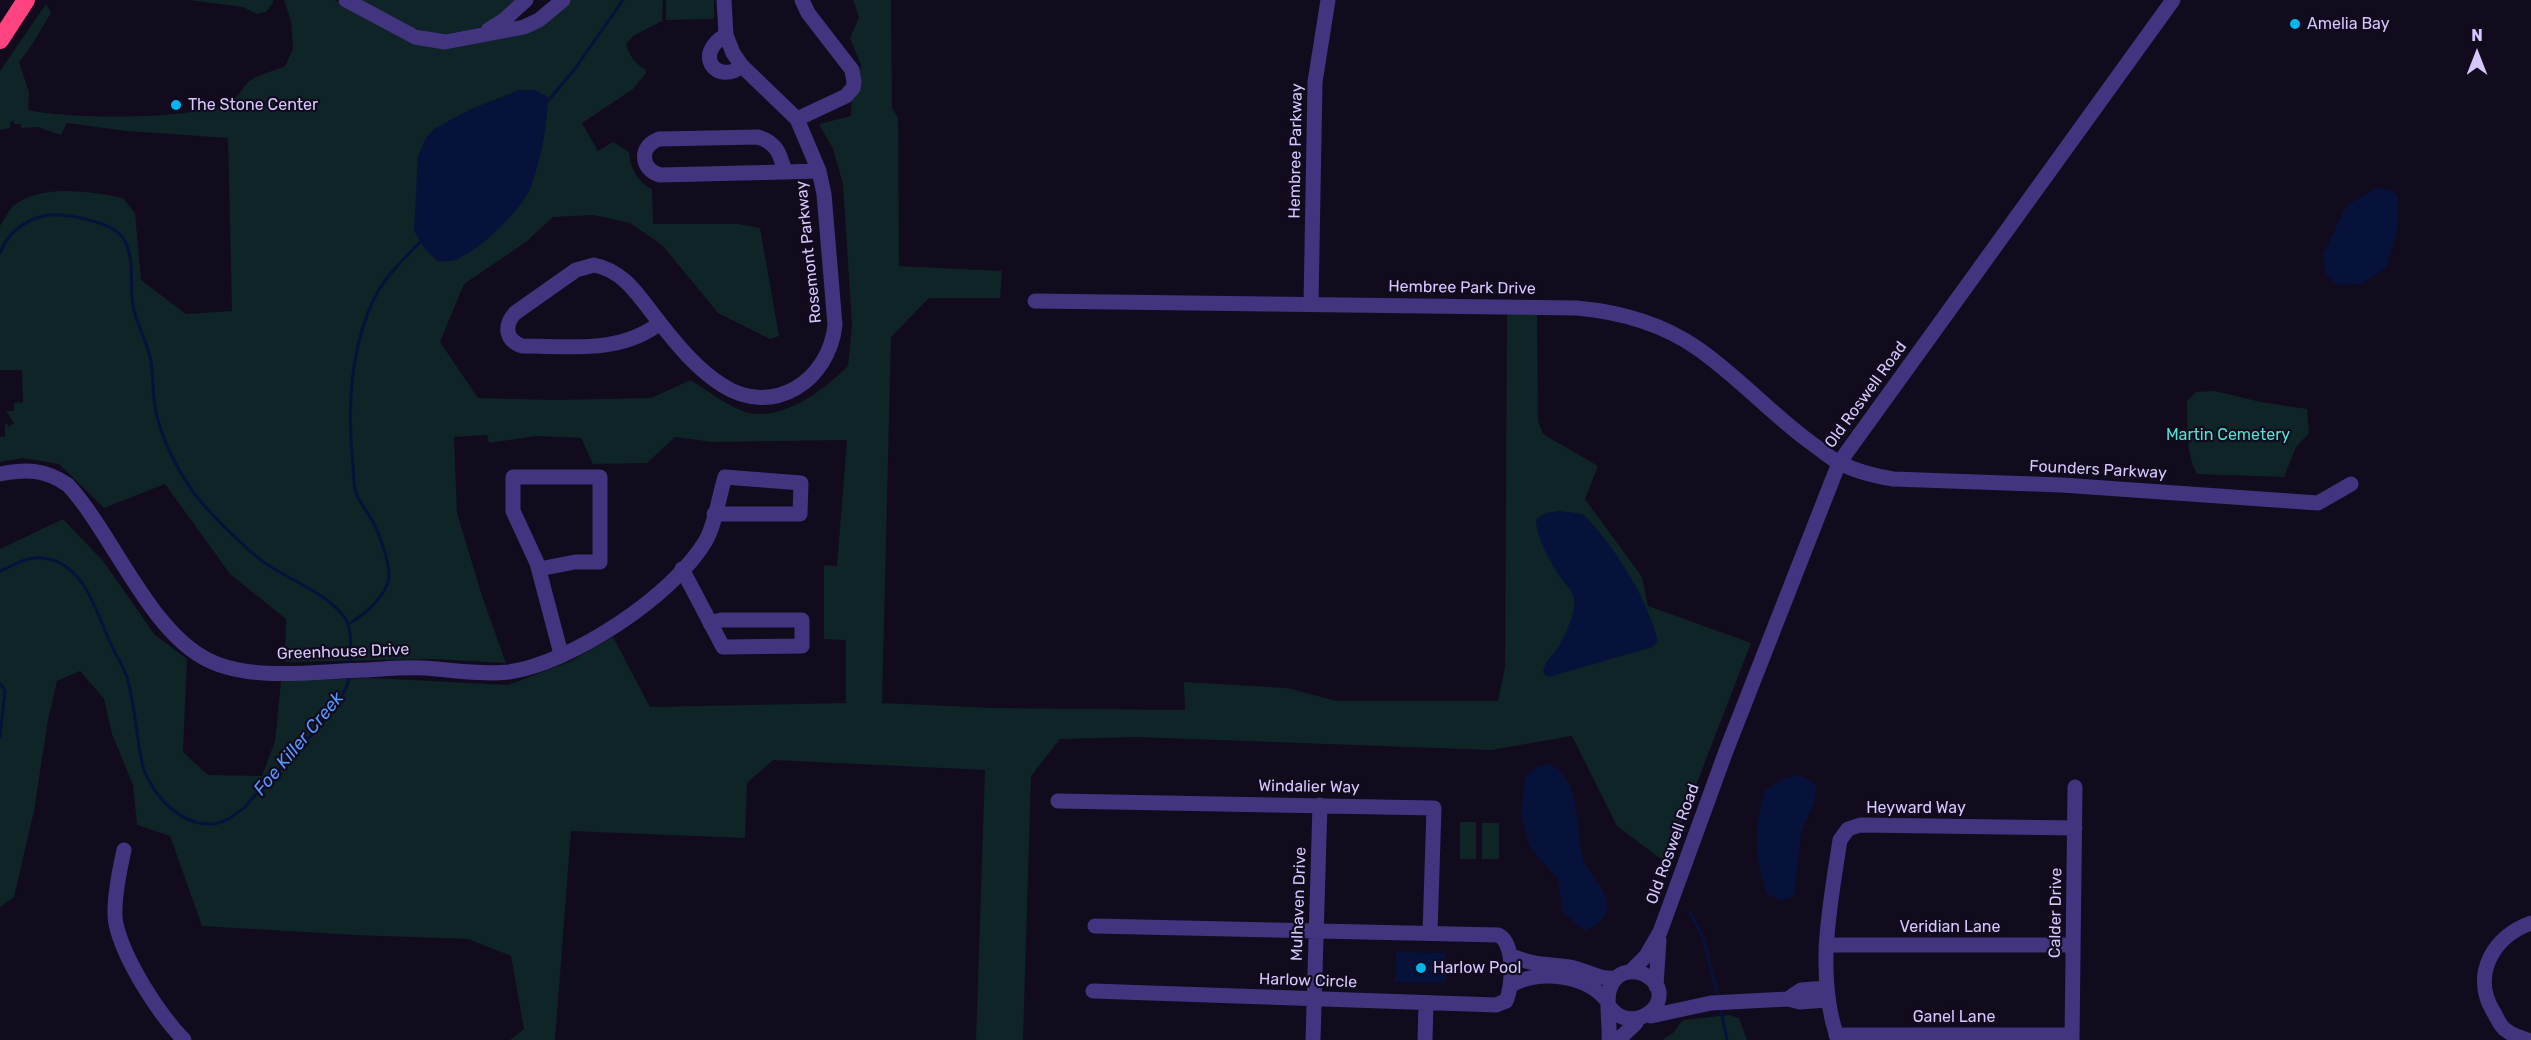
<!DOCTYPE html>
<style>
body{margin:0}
#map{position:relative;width:2531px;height:1040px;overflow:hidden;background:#110b1d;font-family:Rubik,sans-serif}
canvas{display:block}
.north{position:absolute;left:2447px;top:24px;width:60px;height:60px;-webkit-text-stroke:4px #110b1d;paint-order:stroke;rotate:0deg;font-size:16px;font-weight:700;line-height:24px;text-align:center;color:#d6c7ff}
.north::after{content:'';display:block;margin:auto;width:21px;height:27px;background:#d6c7ff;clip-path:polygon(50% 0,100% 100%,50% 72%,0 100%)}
</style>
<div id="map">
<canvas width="2531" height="1040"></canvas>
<div class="north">N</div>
</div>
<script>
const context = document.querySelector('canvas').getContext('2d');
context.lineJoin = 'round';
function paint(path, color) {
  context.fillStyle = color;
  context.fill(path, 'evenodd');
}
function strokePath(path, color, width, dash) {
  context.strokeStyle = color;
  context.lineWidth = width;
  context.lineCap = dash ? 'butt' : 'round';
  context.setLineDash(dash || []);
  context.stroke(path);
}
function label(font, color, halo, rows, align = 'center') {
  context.font = font + ' Rubik,sans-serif';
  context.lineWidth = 4.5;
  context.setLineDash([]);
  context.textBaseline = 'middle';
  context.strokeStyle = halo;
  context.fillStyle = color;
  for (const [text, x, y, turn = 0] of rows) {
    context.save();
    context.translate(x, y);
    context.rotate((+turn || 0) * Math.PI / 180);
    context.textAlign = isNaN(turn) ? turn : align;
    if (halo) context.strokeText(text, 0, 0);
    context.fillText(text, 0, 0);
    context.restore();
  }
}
const green = new Path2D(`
 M189 0H273V3L266 12 257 14 243 7Z
 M284 0H335L403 39 436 48 465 45 566 0H663L662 21 633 36 626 44C629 55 634 63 645 69L646 73 633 89 582 123 598 151 613 142 629 152C630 167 637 182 652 189L653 224H738L760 228 779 336 770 339 718 313 662 245 630 223 594 215 553 217 526 242 464 284 440 342 478 398 556 400 651 398 691 380C706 390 739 414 756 414 792 415 824 389 848 366L852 325 843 184 833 149 819 124 851 116 852 96 861 65 850 38 859 17 853 0H891L892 108 898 118 899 266 1002 271 1000 298H929L891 337 882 703 995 708 1185 710 1184 682 1287 688 1337 701H1498L1505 667 1507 314 1537 315 1538 421 1543 434 1598 466 1585 499 1642 577 1648 606 1751 643 1666 863 1617 826 1572 736 1491 750 1136 737 1060 739 1031 776 1023 1040H976L985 770 773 760 747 783 745 838 571 831 555 1040H510L524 1029 511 956 468 939 355 935 202 926 170 836 137 825 133 785 112 734 104 699 80 671 57 681 48 720 34 811 14 897 0 907V549L63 519 103 561 155 635 187 659 183 752 208 775 262 776 275 741 281 681 372 678 508 685 571 661 613 637 650 707 846 703V640L824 639V565L837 566 847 440 712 442 675 437 647 463 593 464 581 438 536 436 489 443 487 435 454 437 457 513 483 599 506 663 433 659 285 662 286 619 230 574 165 484 104 508 59 464 23 458 0 462V437H5V422L9 427 14 423 6 411H14V403L23 402 22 370H0V226C4 220 8 211 13 206 43 183 90 192 123 198L135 213 141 280 186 314 232 311 228 138 126 131 67 123 61 135 37 127 21 128V124H14V121L10 122V128L0 130V71L46 4 51 13C40 30 32 47 19 62L29 92 28 110C68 119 197 121 232 101 240 96 243 85 251 80 260 74 274 71 285 66L293 49 291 21ZM520 90 488 238 453 261 467 111Z
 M362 0H521L496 20 475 29 440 35 402 25Z
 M666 0H714V19L666 20Z
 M2214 391 2261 402 2307 409 2309 433 2296 447 2284 477 2197 474C2185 452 2188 425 2187 401L2196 392Z
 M1460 822H1476V859H1460Z
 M1482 823H1499V859H1482Z
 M1729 1015 1739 1018 1747 1040H1662L1673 1033 1683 1020Z`);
const water = new Path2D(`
 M520 90H535L548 97C547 127 541 159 531 187 522 210 478 252 455 260 450 262 442 261 437 261L425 249 414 231 418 156 426 138 434 129 467 111Z
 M2378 187 2390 190 2398 195 2397 233 2386 268 2362 284 2337 285 2325 273 2323 255 2346 206Z
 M1559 511 1583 514C1613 544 1649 600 1658 642L1652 647 1549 677 1543 673C1544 661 1553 656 1559 646 1565 634 1575 616 1574 602 1574 591 1567 587 1561 578 1551 564 1536 537 1536 519L1546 513Z
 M1546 764C1583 771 1575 835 1584 861 1590 876 1607 888 1607 906 1607 920 1596 926 1584 931L1567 916 1562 910 1558 879 1531 849 1528 841 1521 815 1525 777 1535 768Z
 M1800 775 1816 784 1815 801 1801 832 1794 897 1781 901 1767 894C1754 857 1754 828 1765 790L1785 778Z
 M1396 952 1446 953V983L1395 982Z`);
const stream = new Path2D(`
 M546 103 574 70 623 0
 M0 253C7 234 23 221 43 216 61 211 113 222 123 238 136 258 129 283 133 305 136 323 146 339 150 357 154 373 152 390 155 407 161 440 181 479 203 504 215 519 247 549 262 561 286 578 322 591 342 614 354 627 350 650 350 666
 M0 571C14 565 27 556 43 558 84 563 95 609 109 640 114 652 122 664 127 677 135 705 136 734 142 763 150 794 183 830 218 823 228 821 237 813 245 807 267 778 349 707 349 676
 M348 624C363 616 387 596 389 577 390 563 379 533 372 520 367 511 359 502 356 493 353 485 354 474 353 465 347 410 350 346 376 295 387 274 407 256 423 239
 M0 684 5 690 0 737
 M1689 911 1703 937 1718 997
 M1720 1006 1727 1040`);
const minor = new Path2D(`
 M346 0 415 37 445 42 524 27 539 20 563 0
 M488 30 504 20 526 0
 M726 35C692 54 717 86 742 66
 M797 119 846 96 853 88 854 82 852 70 808 13 802 0
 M758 137C777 143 780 154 785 172L660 175C640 169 639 146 659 139Z
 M785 172 819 171
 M594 265C626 271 641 300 660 323 620 354 570 346 522 346 505 340 504 325 515 313L576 270Z
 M1035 301 1577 308C1621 312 1661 323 1697 348 1739 377 1773 416 1814 445 1822 451 1831 459 1840 463 1857 472 1875 476 1893 479L2062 485 2318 503 2351 484
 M1311 304 1315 82 1328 0
 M660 323C678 346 697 369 722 385 773 418 829 381 835 325L824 194 819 171 797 119 742 66 733 53 726 35 724 0
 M0 474C27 469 45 469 68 485 113 534 149 631 208 660 252 682 317 671 365 670 384 669 404 667 424 668 452 670 481 675 509 672 572 663 673 595 705 542 715 526 719 496 725 477L801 483 800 514H714
 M539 569 575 562H600V477H513V511L537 563 561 654
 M682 569 723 647 802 646V620H721L710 623
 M1058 801 1434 808 1430 933
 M124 850C120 868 112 906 116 924 124 960 158 1013 184 1040
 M1826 945H2073
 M1510 955C1529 965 1550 964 1570 967 1586 970 1599 980 1616 978
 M1630 972 1646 956 1660 932 1726 751 1839 463 2173 0
 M1510 986C1538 968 1588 975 1608 1002
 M1656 986 1659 940
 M1093 991 1496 1005 1506 1001C1513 986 1515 942 1498 935L1095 926
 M1788 999 1801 990 1826 988
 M1609 1006C1633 1040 1682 998 1647 976 1640 971 1632 971 1624 973 1599 983 1611 1018 1609 1040
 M1651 1016 1711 1003 1788 999 1800 1002 1827 1000
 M1836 1035H2072
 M1313 1040 1320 805
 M1425 1040 1426 1003
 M1618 1040 1636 1023
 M1838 1040C1815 974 1830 906 1840 840L1848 829 1860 825 2075 828
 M2072 1040 2075 787
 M2527 1040C2520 1037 2511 1035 2506 1030 2500 1027 2497 1017 2493 1011 2471 974 2494 936 2531 923`);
const highway = new Path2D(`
 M0 40 26 0`);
const markers = [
 [2295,24,6,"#00b5f2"],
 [176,105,6,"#00b5f2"],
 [1421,968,6,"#00b5f2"]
];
const poiNames = [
 ["Amelia Bay",2307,24],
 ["The Stone Center",188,105],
 ["Harlow Pool",1433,968]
];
const streetNames = [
 ["Hembree Parkway",1296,151,-89],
 ["Rosemont Parkway",809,252,-96],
 ["Hembree Park Drive",1462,288,1],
 ["Old Roswell Road",1866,395,-54],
 ["Founders Parkway",2098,470,3],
 ["Greenhouse Drive",343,652,-2],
 ["Windalier Way",1309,787,1],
 ["Heyward Way",1916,808],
 ["Old Roswell Road",1673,844,-70],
 ["Mulhaven Drive",1299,904,-88],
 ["Calder Drive",2056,913,-89],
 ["Veridian Lane",1950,927],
 ["Harlow Circle",1308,981,2],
 ["Ganel Lane",1954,1017]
];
const parkNames = [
 ["Martin Cemetery",2228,435]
];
const waterNames = [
 ["Foe Killer Creek",299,744,-50]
];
paint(green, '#0e2427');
paint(water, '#07123a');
strokePath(stream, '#07123a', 3);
strokePath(minor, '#42347e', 15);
strokePath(highway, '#ff4280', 18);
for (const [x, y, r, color] of markers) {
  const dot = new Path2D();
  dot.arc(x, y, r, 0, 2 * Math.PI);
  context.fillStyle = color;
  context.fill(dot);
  strokePath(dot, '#110b1d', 2);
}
label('16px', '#d6c7ff', '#110b1d', poiNames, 'left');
label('16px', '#d6c7ff', '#110b1d', streetNames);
label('16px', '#4fe3d4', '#110b1d', parkNames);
label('italic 18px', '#5596ff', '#110b1d', waterNames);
</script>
